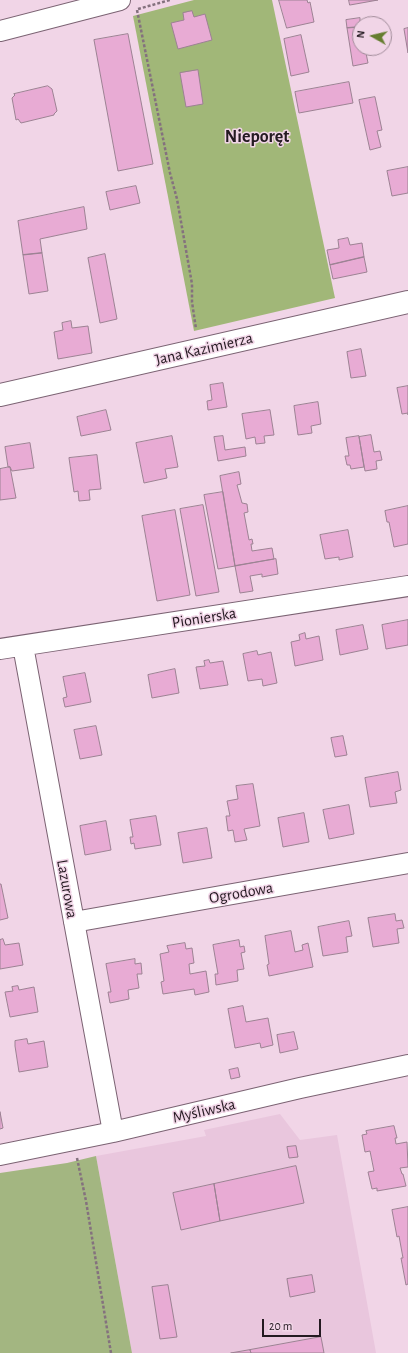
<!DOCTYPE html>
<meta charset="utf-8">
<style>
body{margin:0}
#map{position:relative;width:408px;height:1353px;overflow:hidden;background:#f1d5e7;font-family:"Alegreya Sans",sans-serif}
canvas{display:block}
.north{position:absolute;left:352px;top:16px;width:40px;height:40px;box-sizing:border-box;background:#f1d5e7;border:1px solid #9f8a98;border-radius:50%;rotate:278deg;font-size:11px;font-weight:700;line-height:16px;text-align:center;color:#241a21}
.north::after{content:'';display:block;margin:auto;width:14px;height:18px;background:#657d2f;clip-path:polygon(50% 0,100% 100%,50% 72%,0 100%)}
.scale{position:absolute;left:262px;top:1319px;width:59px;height:18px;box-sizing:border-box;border:2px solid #241a21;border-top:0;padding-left:5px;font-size:12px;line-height:14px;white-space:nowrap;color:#241a21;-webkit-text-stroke:3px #f1d5e7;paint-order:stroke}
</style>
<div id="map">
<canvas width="408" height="1353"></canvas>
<div class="north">N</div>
<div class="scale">20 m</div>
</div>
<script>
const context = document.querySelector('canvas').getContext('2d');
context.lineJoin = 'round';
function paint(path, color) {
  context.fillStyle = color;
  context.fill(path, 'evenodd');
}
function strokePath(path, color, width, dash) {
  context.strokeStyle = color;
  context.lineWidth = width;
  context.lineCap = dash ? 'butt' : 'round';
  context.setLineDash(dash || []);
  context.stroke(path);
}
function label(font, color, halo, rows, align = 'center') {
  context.font = font + ' "Alegreya Sans",sans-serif';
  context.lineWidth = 3;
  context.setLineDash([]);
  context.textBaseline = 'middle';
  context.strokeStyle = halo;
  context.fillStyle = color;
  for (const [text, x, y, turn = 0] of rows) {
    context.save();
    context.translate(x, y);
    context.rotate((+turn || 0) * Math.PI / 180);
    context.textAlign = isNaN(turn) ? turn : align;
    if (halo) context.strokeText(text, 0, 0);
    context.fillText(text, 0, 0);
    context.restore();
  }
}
const built = new Path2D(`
 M280 1114 300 1140 337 1135 376 1353H132L96 1156 206 1136 204 1130Z`);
const green = new Path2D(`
 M96 1156 132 1353H0V1173L67 1163Z`);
const forest = new Path2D(`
 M194 0H272L335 298 194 331 133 16Z`);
const building = new Path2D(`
 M279 0H307L308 3 310 2 314 22 287 28Z
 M349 0H378L350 5Z
 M192 11 194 17 205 14 212 40 178 49 171 23 184 20 183 13Z
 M360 18V27L347 28 346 20Z
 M360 27V48H365L368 63 353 66 347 28Z
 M408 28V53L404 29Z
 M128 34 153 164 118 171 94 40Z
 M301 35 309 72 291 76 284 39Z
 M198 70 203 104 186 107 180 73Z
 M349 82 353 103 299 113 295 92Z
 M48 86 52 89 57 111 54 114V115L21 123 18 119 16 120 12 98 15 95 14 94Z
 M375 97 382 130 377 131 381 147 370 150 359 100Z
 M408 167V193L392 196 387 171Z
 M136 186 140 203 110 210 106 192Z
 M84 207 87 229 40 239 42 253 23 255 18 221Z
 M348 238 350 245 362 243 364 257 330 265 327 250 339 248 338 240Z
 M42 253 48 291 29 294 23 255Z
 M105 254 117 319 100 323 88 258Z
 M364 257 367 272 333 279 330 265Z
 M71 321 72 328 88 326 92 353 58 359 54 332 63 330 62 323Z
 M361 349 366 376 351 378 347 352Z
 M223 383 227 407 208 410 207 401 212 400 210 385Z
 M408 386V415V413L402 414 397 388Z
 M318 402 321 424 311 426 312 433 298 435 294 406Z
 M106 410 111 430 81 436 77 417Z
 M270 410 274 435 264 436 265 443 256 444 255 437 246 439 242 414Z
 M371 435 374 452 380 451 382 460 376 461 377 469 365 471 359 437Z
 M172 436 178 467 165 469 167 478 144 483 136 443Z
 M223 436 225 450 245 447 246 456 218 461 214 437Z
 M359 436 364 467 351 469 350 465H347L345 456H349L346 438Z
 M30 443 34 468 12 471 10 467H8L5 447Z
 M97 455 101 489 89 490 90 500 79 501 78 491 74 492 69 458Z
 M10 467 16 498 0 500V469Z
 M239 472 241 484 237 485 242 503 247 504 248 512 244 513 249 540 252 539 253 544H251L252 551 272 548 274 559 235 566 220 476Z
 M223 492 235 566 218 569 204 495Z
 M203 505 219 592 196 596 180 509Z
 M408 506V544L394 547 389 522H387L385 511Z
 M175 510 190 595 157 601 142 516Z
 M348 530 353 557 339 560V557L325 559 320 535Z
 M276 559 278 574 262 577V574L250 576 253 591 240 593 235 566Z
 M408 620V645L386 649 382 625Z
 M363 625 368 649 340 655 336 630Z
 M305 633 306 639 319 636 323 660 295 666 291 642 300 640 299 635Z
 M257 651 258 655 271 652 277 683 263 686 262 679 248 681 243 654Z
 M209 660 210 663 223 661 228 685 200 689 196 667 205 666 204 661Z
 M175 669 179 693 152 698 148 675Z
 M85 673 91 702 65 707 63 698 67 697 63 677Z
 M96 726 102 755 80 759 74 730Z
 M343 736 347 755 335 757 331 738Z
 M398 772 401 790 395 792 397 803 370 807 365 778Z
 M253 784 260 826 244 829 247 840 235 842 233 830 228 831 226 816H230L227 801 238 799 236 786Z
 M349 805 354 834 329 839 323 810Z
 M304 813 309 842 283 847 278 818Z
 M156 816 161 845 135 849 134 843 131 844 130 837H133L130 820Z
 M106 821 111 850 85 855 80 826Z
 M207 828 212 858 183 863 178 833Z
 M0 884H1L8 918 0 920Z
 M395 914 396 921 402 920 404 928 397 929 399 943 373 947 368 918Z
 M349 921 352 936 346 937 348 952 323 956 318 927Z
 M291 931 295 952 303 950 302 945 308 943 313 967 269 976 267 965 269 964 265 936Z
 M3 939 5 945 19 943 23 965 0 969V940Z
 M239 940 240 947 244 946 245 952 241 953 244 969 237 970 238 981 216 985 215 974H218L213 945Z
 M185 943 186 949 192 948 194 963 189 964 190 974 206 971 209 992 195 995 194 989 163 994 161 982 164 981 160 954 169 952 167 946Z
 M135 959V964L141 963 142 974H137L139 988 128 990 129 999 110 1003 108 992H111L106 964Z
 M18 986 19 990 34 987 38 1012 10 1017 5 992 13 991 12 987Z
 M243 1006 246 1022 268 1018 273 1045 261 1048 260 1043 235 1048 228 1009Z
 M294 1032 298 1049 280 1053 277 1035Z
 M27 1039 28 1044 44 1041 48 1067 19 1072 15 1046V1041Z
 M238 1068 240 1077 231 1079 229 1070Z
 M0 1112 3 1128 0 1129Z
 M394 1126 397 1138H395L396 1144 407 1142 408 1167 400 1168 402 1174H403L406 1186 377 1191V1188L372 1189 368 1172 374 1171 370 1151 365 1152 362 1135 367 1134 366 1131Z
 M296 1146 298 1157 289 1158 287 1147Z
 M296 1166 304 1203 220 1221 214 1184Z
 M214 1184 220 1221 181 1230 173 1193Z
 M408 1207V1284L406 1285 401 1258H403L399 1236 397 1237 392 1210Z
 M312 1275 315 1292 290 1297 287 1279Z
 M168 1285 177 1337 160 1339 152 1287Z
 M321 1337 324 1353H251L250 1350Z
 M250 1350 251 1353H231Z`);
const path = new Path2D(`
 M138 9 170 0
 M137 10 170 173 177 199 192 284V302L196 329
 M77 1158 86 1201 111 1353`);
const minor = new Path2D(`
 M0 31 120 0
 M23 646 113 1132
 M0 649 408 586
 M74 922 408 863
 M0 1155 113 1132 300 1088 408 1065`);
const major = new Path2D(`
 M0 395 408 302`);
const streetNames = [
 ["Jana Kazimierza",204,349,-13],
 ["Pionierska",204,618,-9],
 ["Lazurowa",67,889,80],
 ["Ogrodowa",241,893,-10],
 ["Myśliwska",204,1111,-13]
];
const quarterNames = [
 ["Nieporęt",257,137]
];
paint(built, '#e9c6dd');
paint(green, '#a3b681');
paint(forest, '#a1b778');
paint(building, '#e8abd4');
strokePath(building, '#9c8293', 1);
strokePath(minor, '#7b6373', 22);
strokePath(major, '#7b6373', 24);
strokePath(path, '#84717e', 2.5, [3, 2]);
strokePath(minor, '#fff', 20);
strokePath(major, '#fff', 22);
label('16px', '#241a21', '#f1d5e7', streetNames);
label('bold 18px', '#241a21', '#f1d5e7', quarterNames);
</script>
